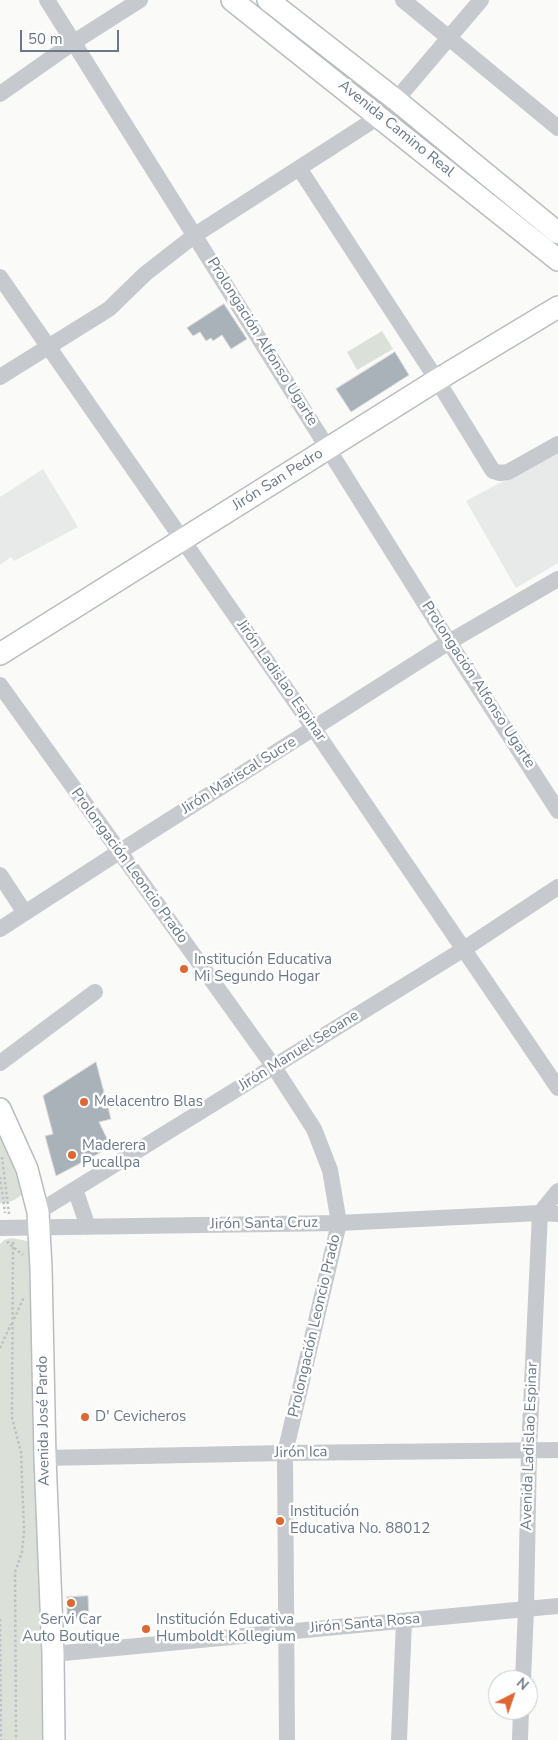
<!DOCTYPE html>
<meta charset="utf-8">
<style>
body{margin:0}
#map{position:relative;width:558px;height:1740px;overflow:hidden;background:#fafaf8;font-family:"Nunito Sans",sans-serif}
canvas{display:block}
.north{position:absolute;left:488px;top:1670px;width:50px;height:50px;box-sizing:border-box;background:#fff;border:1px solid #c3c9cf;border-radius:50%;rotate:41deg;font-size:14px;font-weight:700;line-height:20px;text-align:center;color:#6a7888}
.north::after{content:'';display:block;margin:auto;width:18px;height:22px;background:#df6733;clip-path:polygon(50% 0,100% 100%,50% 72%,0 100%)}
.scale{position:absolute;left:20px;top:30px;width:99px;height:22px;box-sizing:border-box;border:2px solid #6a7888;border-top:0;padding-left:6px;font-size:15px;line-height:18px;white-space:nowrap;color:#6a7888;-webkit-text-stroke:4px #fff;paint-order:stroke}
</style>
<div id="map">
<canvas width="558" height="1740"></canvas>
<div class="north">N</div>
<div class="scale">50 m</div>
</div>
<script>
const context = document.querySelector('canvas').getContext('2d');
context.lineJoin = 'round';
function paint(path, color) {
  context.fillStyle = color;
  context.fill(path, 'evenodd');
}
function strokePath(path, color, width, dash) {
  context.strokeStyle = color;
  context.lineWidth = width;
  context.lineCap = dash ? 'butt' : 'round';
  context.setLineDash(dash || []);
  context.stroke(path);
}
function label(font, color, halo, rows, align = 'center') {
  context.font = font + ' "Nunito Sans",sans-serif';
  context.lineWidth = 5;
  context.setLineDash([]);
  context.textBaseline = 'middle';
  context.strokeStyle = halo;
  context.fillStyle = color;
  for (const [text, x, y, turn = 0] of rows) {
    context.save();
    context.translate(x, y);
    context.rotate((+turn || 0) * Math.PI / 180);
    context.textAlign = isNaN(turn) ? turn : align;
    if (halo) context.strokeText(text, 0, 0);
    context.fillText(text, 0, 0);
    context.restore();
  }
}
const built = new Path2D(`
 M558 452V563L516 588 466 501Z
 M43 469 78 527 14 561 11 557 0 565V497Z`);
const green = new Path2D(`
 M382 331 393 349 357 370 347 352Z
 M0 1116 25 1192C19 1198 9 1204 0 1203Z
 M12 1238 27 1241 33 1245 42 1625V1740H0V1244L4 1240Z`);
const building = new Path2D(`
 M224 304 247 339 231 349 222 335 213 341 211 338 206 341 200 332 193 336 187 328Z
 M395 352 409 375 351 412 336 389Z
 M96 1062 111 1119 99 1122 111 1147 56 1176 45 1136 53 1134 43 1096Z
 M88 1596 89 1618H67V1597Z`);
const path = new Path2D(`
 M2 1157 9 1214
 M0 1177 5 1213
 M8 1241V1243L23 1255
 M13 1242 12 1418 21 1452 24 1531 22 1552 15 1572 16 1740
 M14 1319 24 1297
 M0 1348 11 1324
 M0 1619 1 1740`);
const minor = new Path2D(`
 M47 0 449 642 558 811
 M403 0 558 128
 M0 94 74 42 140 0
 M396 100 481 0
 M299 168 437 380 493 471 500 473 508 472 558 444
 M0 277 314 729 558 1088
 M0 377 109 309 145 274 195 235 380 116
 M0 685 274 1067 314 1129 330 1170 339 1223 285 1453 287 1740
 M0 875 25 913
 M0 929 119 852 449 642 558 579
 M0 1063 95 992
 M75 1189 88 1227
 M38 1212 464 949 558 887
 M0 1228 339 1223 540 1213 558 1214
 M45 1458 285 1453 558 1450
 M53 1654 558 1606
 M523 1680 526 1609 529 1450 540 1213 558 1191
 M399 1740 404 1621
 M520 1740 521 1710`);
const major = new Path2D(`
 M232 0 558 260
 M268 0 396 100 558 233
 M0 654 437 380 558 307
 M0 1109 27 1169 38 1212 41 1268 45 1458 53 1654 54 1740`);
const markers = [
 [184,969,5,"#df6733"],
 [84,1102,5,"#df6733"],
 [72,1155,5,"#df6733"],
 [85,1417,5,"#df6733"],
 [280,1521,5,"#df6733"],
 [71,1603,5,"#df6733"],
 [146,1629,5,"#df6733"]
];
const streetNames = [
 ["Avenida Camino Real",396,129,39],
 ["Prolongación Alfonso Ugarte",262,342,58],
 ["Jirón San Pedro",278,480,-32],
 ["Jirón Ladislao Espinar",281,681,55],
 ["Prolongación Alfonso Ugarte",478,685,57],
 ["Jirón Mariscal Sucre",239,776,-32],
 ["Prolongación Leoncio Prado",129,866,54],
 ["Jirón Manuel Seoane",299,1051,-32],
 ["Jirón Santa Cruz",264,1224,-1],
 ["Prolongación Leoncio Prado",315,1326,-77],
 ["Avenida José Pardo",44,1421,-91],
 ["Avenida Ladislao Espinar",530,1446,-88],
 ["Jirón Ica",301,1453,-1],
 ["Jirón Santa Rosa",365,1624,-5]
];
const poiNames = [
 ["Institución Educativa",194,960],
 ["Mi Segundo Hogar",194,977],
 ["Melacentro Blas",94,1102],
 ["Maderera",82,1146],
 ["Pucallpa",82,1163],
 ["D' Cevicheros",95,1417],
 ["Institución",290,1512],
 ["Educativa No. 88012",290,1529],
 ["Servi Car",71,1620,"center"],
 ["Auto Boutique",71,1637,"center"],
 ["Institución Educativa",156,1620],
 ["Humboldt Kollegium",156,1637]
];
paint(built, '#e8e9e9');
paint(green, '#dbe1d9');
paint(building, '#aab2b9');
strokePath(building, '#dcdcda', 1);
strokePath(major, '#b9bdc1', 24);
strokePath(path, '#bec0c3', 2.5, [2.5, 2.5]);
strokePath(minor, '#c6c9cd', 16);
strokePath(major, '#fff', 21);
for (const [x, y, r, color] of markers) {
  const dot = new Path2D();
  dot.arc(x, y, r, 0, 2 * Math.PI);
  context.fillStyle = color;
  context.fill(dot);
  strokePath(dot, '#fff', 2);
}
label('15px', '#6a7888', '#fff', streetNames);
label('15px', '#6a7888', '#fff', poiNames, 'left');
</script>
